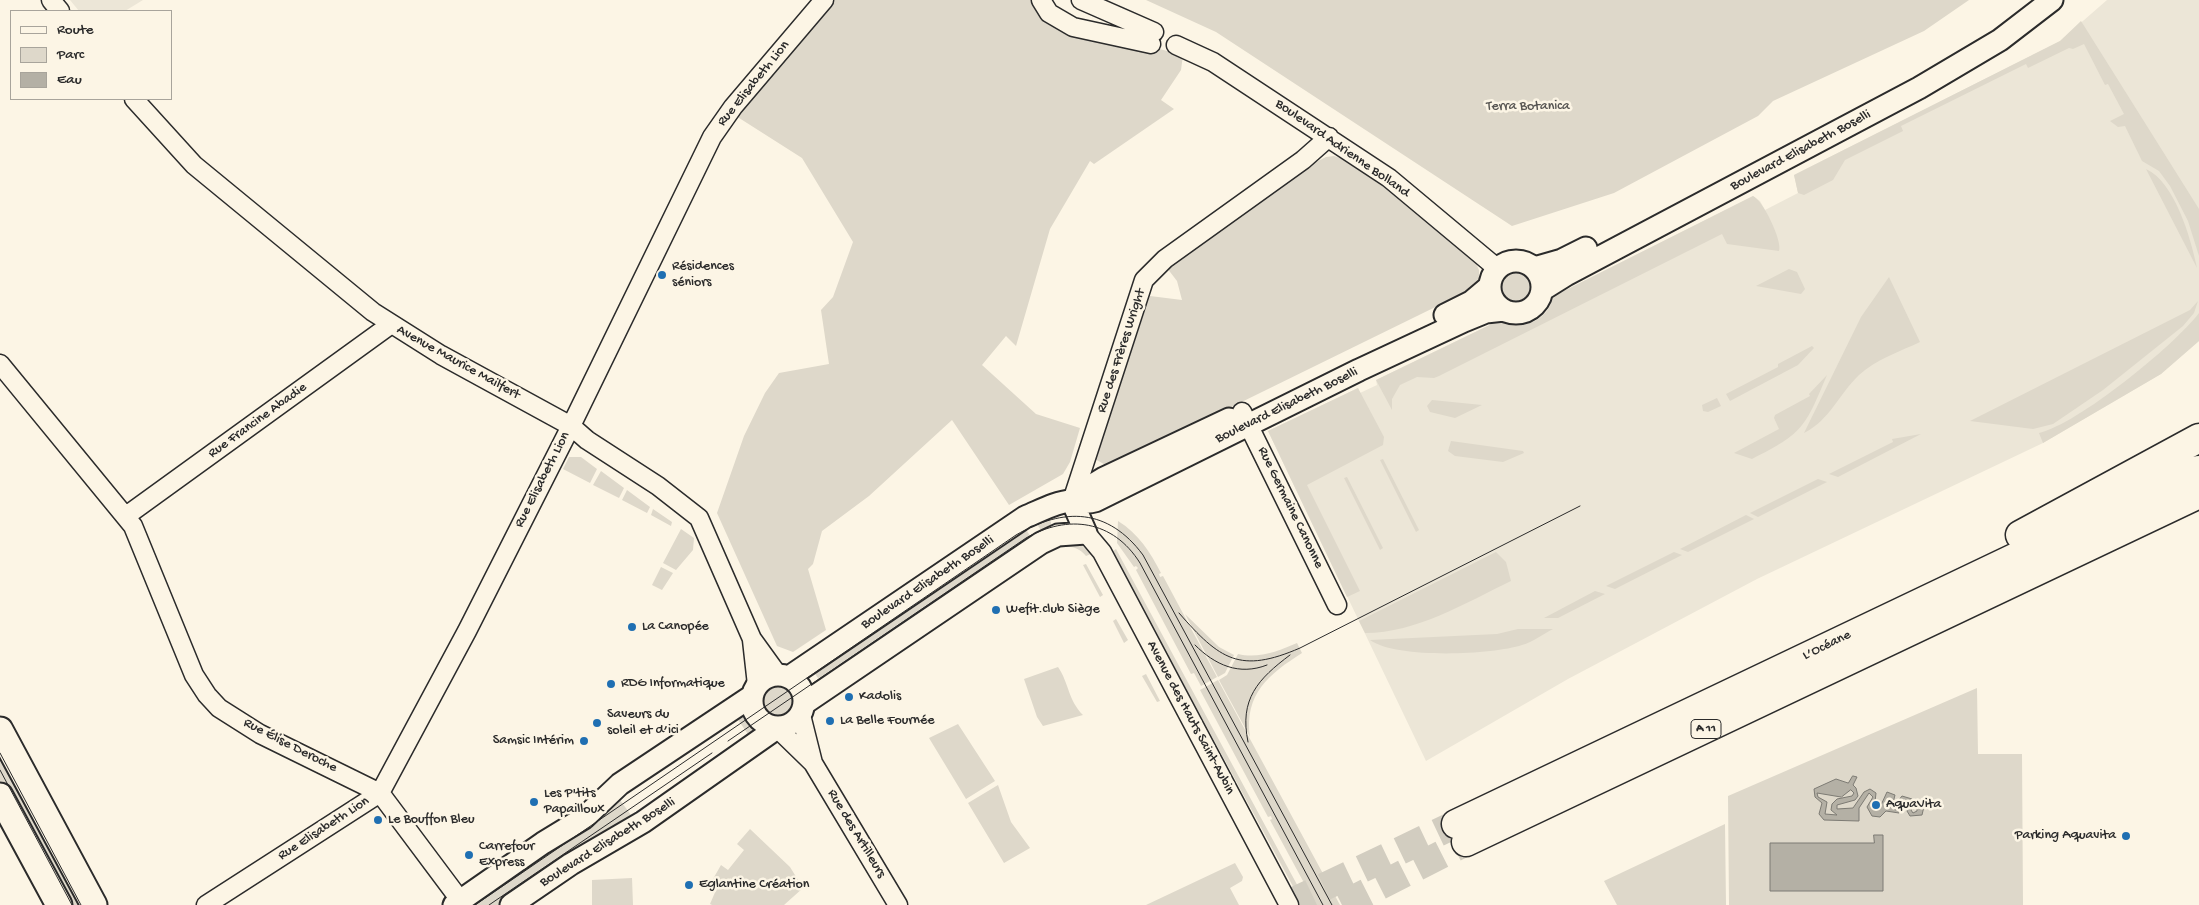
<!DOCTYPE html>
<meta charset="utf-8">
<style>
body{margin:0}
#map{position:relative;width:2199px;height:905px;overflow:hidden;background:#fcf5e5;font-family:"Gochi Hand",sans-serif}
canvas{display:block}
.legend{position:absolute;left:10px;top:10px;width:162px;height:90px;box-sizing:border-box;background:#fcf5e5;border:1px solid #a8a49b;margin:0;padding:6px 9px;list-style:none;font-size:15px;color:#2b2b2b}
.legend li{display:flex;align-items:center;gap:10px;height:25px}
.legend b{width:25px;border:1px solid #a8a49b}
</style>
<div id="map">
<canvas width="2199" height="905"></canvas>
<ul class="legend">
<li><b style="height:6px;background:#fcf5e5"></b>Route</li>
<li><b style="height:14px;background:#ded8ca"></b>Parc</li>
<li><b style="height:14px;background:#b4b0a5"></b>Eau</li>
</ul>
</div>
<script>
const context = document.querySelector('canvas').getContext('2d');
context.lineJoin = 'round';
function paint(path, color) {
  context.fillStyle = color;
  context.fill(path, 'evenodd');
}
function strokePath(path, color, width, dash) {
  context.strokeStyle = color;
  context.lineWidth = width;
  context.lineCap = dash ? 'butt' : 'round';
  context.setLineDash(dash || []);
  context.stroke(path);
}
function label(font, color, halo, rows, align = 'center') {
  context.font = font + ' "Gochi Hand",sans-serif';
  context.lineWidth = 5;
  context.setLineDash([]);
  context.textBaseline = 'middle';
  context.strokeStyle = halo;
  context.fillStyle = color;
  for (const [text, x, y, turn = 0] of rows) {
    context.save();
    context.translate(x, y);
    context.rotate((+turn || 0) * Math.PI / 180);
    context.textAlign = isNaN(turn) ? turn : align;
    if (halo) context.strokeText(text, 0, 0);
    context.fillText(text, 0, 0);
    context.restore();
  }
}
const built = new Path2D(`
 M70 0H143L125 11H79Z
 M2107 0H2199V341L2161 374 2043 443 1757 579 1568 679 1426 761 1268 431 1358 388 1360 393 1377 385 1376 380 1500 320 1516 325 1533 323 1547 311 1554 296 1753 196 1760 201 1765 210 1798 193 1794 175 2060 41Z`);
const green = new Path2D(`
 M835 0H1040L1069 26 1183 55 1181 70 1161 100 1174 109 1094 164 1090 161 1050 229 1016 346 1006 336 982 365 1036 414 1080 428 1070 462 1063 474 1009 505 952 420 869 496 822 531 813 564 808 569 826 630 793 652 777 646 717 513 744 436 765 393 779 373 829 364 821 310 833 297 853 242 802 158 736 116Z
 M1146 0H1969L1924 31 1773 101 1758 116 1614 193 1512 226 1216 32Z
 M2081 21 2199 209V256L2188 221 2170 186 2159 171 2142 161 2125 126 2118 127 2110 121 2124 114 2108 84 2105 85 2084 44 2073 49 2069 48 2028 68 2026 64 1901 126 1903 131 1845 160 1833 180 1804 195 1798 193 1794 175 2060 41Z
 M1334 156 1354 163 1474 259 1479 270V282L1466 292 1109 467 1095 459 1150 296 1182 300 1177 281 1167 268 1312 164 1326 157Z
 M2146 169C2175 182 2191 239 2197 268Z
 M1753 196C1763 200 1783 242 1779 251L1727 244 1722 234 1439 376 1434 378 1417 377 1400 385 1392 399V410L1376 380 1500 320C1523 331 1547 322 1554 296Z
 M1789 269 1797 272 1805 289 1801 294 1756 286Z
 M1501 287a15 15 0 1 1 30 0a15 15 0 1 1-30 0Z
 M1889 277 1920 342C1901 351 1875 360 1859 375 1839 394 1830 420 1804 433L1861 317Z
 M2198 301 2194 313 2183 326 2103 390 2053 424 2033 429 1970 421 2190 310Z
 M2199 313V341L2161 374 2043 443 2039 433C2078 424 2174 346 2199 313Z
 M1812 346 1814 348 1798 365 1730 401 1726 394 1778 367V364Z
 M1827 375C1805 427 1804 433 1752 459L1734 453 1779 429 1774 418 1775 415 1810 396 1809 394Z
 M1358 388 1384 437 1383 445 1307 485 1360 591 1347 597 1268 431Z
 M1717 398 1721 406 1708 412 1703 411 1702 405Z
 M1432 400 1482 405 1455 418 1430 412 1427 406Z
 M1921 434 1838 477 1829 474 1893 442 1892 439Z
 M1451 441 1523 451 1524 453 1503 462 1455 456 1448 451Z
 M569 457H581L597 469 590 483 563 469Z
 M1383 459 1419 530 1416 532 1380 460Z
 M601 471 624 488 619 498 593 485Z
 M1347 477 1383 548 1380 550 1344 478Z
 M1818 479 1827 482 1758 517 1750 513Z
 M627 490 650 507 647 513 622 500Z
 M653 509 672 522 671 526 651 515Z
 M1746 515 1754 519 1688 552 1680 549Z
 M1047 517 1051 522V528L1044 535 1033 518Z
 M1118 521C1139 534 1150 552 1161 573L1159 574 1160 577 1163 576 1217 677 1201 686 1194 673 1191 674 1136 570 1138 568 1136 566 1134 567 1117 543Z
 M1023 524 1033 541 822 684 811 668Z
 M681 529 694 538 693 550 676 570 663 563Z
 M1080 544 1091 554 1086 556C1077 545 1066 545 1053 550L1050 545Z
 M1116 549 1308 905H1303L1116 559 1113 551Z
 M1496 552 1506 562 1511 581C1465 603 1417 633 1365 633L1359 621Z
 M1674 552 1682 555 1615 589 1606 586Z
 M1086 564 1103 595 1100 597 1083 565Z
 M661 567 673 573 662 590 652 585Z
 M1595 591 1605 594 1558 618H1544Z
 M1185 614 1219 647 1234 655 1225 673 1218 677Z
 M1116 619 1128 640 1124 643 1113 621Z
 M1518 629H1553C1543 634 1533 642 1522 645 1492 655 1396 659 1370 640L1497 634Z
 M1297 643 1302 653C1269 674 1244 694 1250 737L1219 680 1227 675 1238 654C1258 659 1279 651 1297 643Z
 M1058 667C1069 683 1068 700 1083 715L1043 726 1037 717 1024 679Z
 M1146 674 1160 701 1157 702 1142 676Z
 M1218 680 1340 905H1316L1270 820 1272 819 1271 816 1268 817 1200 690Z
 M761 702a17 17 0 1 1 34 0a17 17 0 1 1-34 0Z
 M1977 688 1978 754H2022L2023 905H1729L1728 796Z
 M745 713 753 727 761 733 752 740 734 714Z
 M958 724 995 781 966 799 929 738Z
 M0 740 88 905H65L0 783Z
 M998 785 1011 822 1030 848 1004 863 968 803Z
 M620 800 631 815 499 905H466Z
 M1725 824 1726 905H1617L1604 881Z
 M750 829 790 867 803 888 784 905H712L710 904 716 890 709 886 721 865 728 870 744 850 737 844Z
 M1235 863 1243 877 1242 881 1230 888 1239 905H1146Z
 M632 878 633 905H592V880Z`);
const water = new Path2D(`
 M1853 776 1857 777 1853 785 1856 788 1858 796 1855 800 1837 805V809L1853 808 1864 792 1870 789 1876 793 1875 802 1877 806 1881 805 1887 792 1895 795 1892 807 1895 810 1899 808 1898 801 1902 796 1912 799 1913 803 1911 810 1913 813 1917 811V802H1925L1922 815 1910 816 1907 811 1909 802 1905 800 1899 813 1886 811 1880 817 1872 816 1867 807 1873 797 1869 793 1859 808V821L1824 820 1819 814 1822 803 1815 797 1814 789 1836 779 1848 783ZM1851 790 1854 793 1852 796 1837 799 1832 804 1831 810 1837 815 1825 814 1827 802 1818 797 1817 793 1841 797Z
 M1874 835H1883V891H1770V843H1874Z`);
const motorwayTunnel = new Path2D(`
 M1286 905 1456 824
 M1342 905 1466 842`);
const minor = new Path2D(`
 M51 0 60 11
 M1041 0 1049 13 1073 27 1151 44
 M1081 0 1154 32
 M1176 45 1213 62 1389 178 1498 269
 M134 99 194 165 373 312 441 355 571 426 587 440 658 486 699 518 752 639 778 675
 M0 364 133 526 194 675 207 695 219 708 260 734 380 793 460 900
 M1242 412 1337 605
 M1072 501 1144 280 1165 259 1303 160 1329 137
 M126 516 390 325
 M1086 533 1102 552 1289 905
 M752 640 757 685
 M801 715 813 763
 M777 728 813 763 898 905
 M206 905 380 793 467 631 571 426 712 137 733 107 824 0`);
const tertiary = new Path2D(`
 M1490 287a26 26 0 1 1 52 0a26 26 0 1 1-52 0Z
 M1534 268 1562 260 1586 248
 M1542 290 1566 275 1919 88 2000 40 2052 0
 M1445 315 1471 302 1490 286
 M1072 501 1086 489 1104 478 1229 419
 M752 701a26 26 0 1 1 52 0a26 26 0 1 1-52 0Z
 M789 677 1025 517C1040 511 1055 502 1071 501 1080 501 1086 504 1095 501L1359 370 1464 321 1486 312 1504 310
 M805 703 1041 543 1058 535 1086 533 1072 501
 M454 905 543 843 584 818 620 784 752 696
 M511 905 571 864 643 822 777 728`);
const secondary = new Path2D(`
 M0 730 94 905
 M0 796 59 905`);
const motorway = new Path2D(`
 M2020 535 2199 438
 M1456 824 2199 470
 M1466 842 2199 494`);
const tram = new Path2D(`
 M1179 613C1220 660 1240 674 1300 648L1580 506
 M1195 645C1215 665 1239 676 1267 665
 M728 741 1026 538C1068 514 1113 520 1140 563L1323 905
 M1248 742C1239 699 1258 679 1290 655
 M0 753 81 905
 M0 770 72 905
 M475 905 1016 535C1064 507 1108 508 1143 555L1332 905
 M489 905 712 753`);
const markers = [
 [662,275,5,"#1f6fb2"],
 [996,610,5,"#1f6fb2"],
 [632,627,5,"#1f6fb2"],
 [611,684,5,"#1f6fb2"],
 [849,697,5,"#1f6fb2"],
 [830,721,5,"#1f6fb2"],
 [597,723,5,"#1f6fb2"],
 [584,741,5,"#1f6fb2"],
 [534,802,5,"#1f6fb2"],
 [1876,805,5,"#1f6fb2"],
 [378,820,5,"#1f6fb2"],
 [2126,836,5,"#1f6fb2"],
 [469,855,5,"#1f6fb2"],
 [689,885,5,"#1f6fb2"]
];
const shields = [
 [1706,729,30]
];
const shieldNames = [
 ["A 11",1706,729]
];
const streetNames = [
 ["Rue Elisabeth Lion",754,84,-51],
 ["Boulevard Adrienne Bolland",1342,149,35],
 ["Boulevard Elisabeth Boselli",1801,151,-28],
 ["Rue des Frères Wright",1122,351,-72],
 ["Avenue Maurice Mailfert",458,363,29],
 ["Boulevard Elisabeth Boselli",1287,406,-26],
 ["Rue Francine Abadie",258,421,-36],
 ["Rue Elisabeth Lion",543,480,-63],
 ["Rue Germaine Canonne",1290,508,64],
 ["Boulevard Elisabeth Boselli",928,583,-34],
 ["L’Océane",1827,646,-26],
 ["Avenue des Hauts Saint-Aubin",1190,718,62],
 ["Rue Élise Deroche",290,746,27],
 ["Rue Elisabeth Lion",324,829,-33],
 ["Rue des Artilleurs",856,834,59],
 ["Boulevard Elisabeth Boselli",608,843,-32]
];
const parkNames = [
 ["Terra Botanica",1528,107]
];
const poiNames = [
 ["Résidences",672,267],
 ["séniors",672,283],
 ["Wefit.club Siège",1006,610],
 ["La Canopée",642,627],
 ["RDG Informatique",621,684],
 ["Kadolis",859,697],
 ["Saveurs du",607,715],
 ["soleil et d’ici",607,731],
 ["La Belle Fournée",840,721],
 ["Samsic Intérim",574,741,"right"],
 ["Les P'tits",544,794],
 ["Papailloux",544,810],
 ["AquaVita",1886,805],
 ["Le Bouffon Bleu",388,820],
 ["Parking Aquavita",2116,836,"right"],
 ["Carrefour",479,847],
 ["Express",479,863],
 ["Eglantine Création",699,885]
];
paint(built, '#ece6d7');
paint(green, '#ded8ca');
paint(water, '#b4b0a5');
strokePath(water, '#7d7b74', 1);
strokePath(motorwayTunnel, '#d2cdc0', 28, [28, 14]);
strokePath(minor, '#2b2b2b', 21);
strokePath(tertiary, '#2b2b2b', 25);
strokePath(secondary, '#2b2b2b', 29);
strokePath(motorway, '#2b2b2b', 31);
strokePath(minor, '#fcf5e5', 18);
strokePath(tertiary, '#fcf5e5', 21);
strokePath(secondary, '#fcf5e5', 25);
strokePath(motorway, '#fcf5e5', 28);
strokePath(tram, '#2b2b2b', 1);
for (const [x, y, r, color] of markers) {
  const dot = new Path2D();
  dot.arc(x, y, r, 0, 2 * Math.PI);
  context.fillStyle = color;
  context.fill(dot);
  strokePath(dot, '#fcf5e5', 2);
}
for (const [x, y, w] of shields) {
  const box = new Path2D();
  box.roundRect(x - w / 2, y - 9.5, w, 19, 4);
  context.fillStyle = '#fcf5e5';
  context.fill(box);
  strokePath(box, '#2b2b2b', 1);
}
label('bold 12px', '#2b2b2b', null, shieldNames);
label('14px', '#2b2b2b', '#fcf5e5', streetNames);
label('14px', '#585653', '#fcf5e5', parkNames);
label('14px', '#2b2b2b', '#fcf5e5', poiNames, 'left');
</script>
